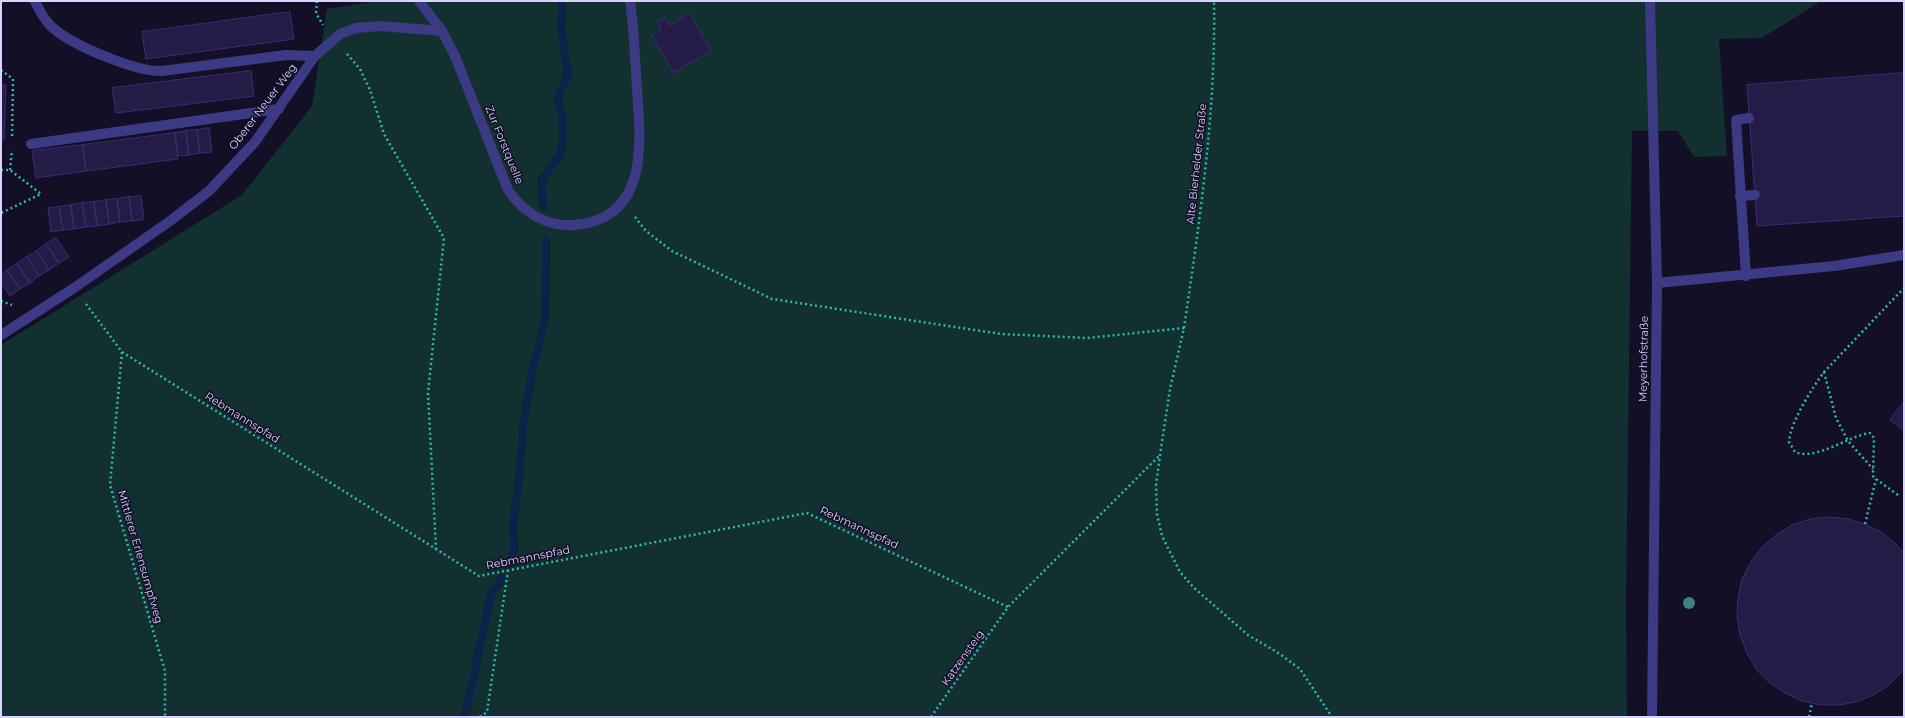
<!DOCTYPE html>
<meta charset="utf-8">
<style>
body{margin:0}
#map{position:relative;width:1905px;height:718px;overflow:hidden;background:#130f26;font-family:Montserrat,sans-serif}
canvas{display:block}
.frame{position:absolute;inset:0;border:2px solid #d9d4ff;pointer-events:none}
</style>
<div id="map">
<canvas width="1905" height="718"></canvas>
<div class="frame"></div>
</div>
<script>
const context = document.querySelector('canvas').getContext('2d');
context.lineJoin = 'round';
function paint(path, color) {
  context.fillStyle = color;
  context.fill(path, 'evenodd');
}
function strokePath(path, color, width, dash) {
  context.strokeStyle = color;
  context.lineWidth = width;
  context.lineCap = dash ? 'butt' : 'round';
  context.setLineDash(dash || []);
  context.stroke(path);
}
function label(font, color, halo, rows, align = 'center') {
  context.font = font + ' Montserrat,sans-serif';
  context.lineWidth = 3;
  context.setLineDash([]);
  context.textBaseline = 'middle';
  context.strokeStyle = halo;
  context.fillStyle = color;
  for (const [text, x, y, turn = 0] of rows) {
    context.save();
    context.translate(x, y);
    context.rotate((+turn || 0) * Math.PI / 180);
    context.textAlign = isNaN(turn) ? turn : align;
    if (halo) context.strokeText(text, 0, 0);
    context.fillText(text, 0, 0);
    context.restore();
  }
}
const green = new Path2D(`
 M378 1H1818V3L1762 38 1719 39 1727 156 1694 157 1678 131H1632L1626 603 1627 717H1V345L242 195 312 106 327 9Z`);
const stream = new Path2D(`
 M543 206 542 179 559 156 563 142V123L558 97 568 74 561 29 562 1
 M507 565 514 550 513 525 519 481 523 425 533 368 545 319 546 240
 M465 717 491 594 502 578`);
const building = new Path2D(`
 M290 12 294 39 146 59 142 32Z
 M690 13 711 51 673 73 652 35 661 30 657 22 665 18 669 25Z
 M251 71 254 96 116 113 112 88Z
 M1904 73V216L1757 226 1747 85Z
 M1 84 6 85 4 140H1Z
 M209 128 212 152 200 153 197 130Z
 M197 130 200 153 189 155 186 131Z
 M186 131 189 155 178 156 175 133Z
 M175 133 178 159 86 171 83 145Z
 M83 145 86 171 36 178 32 151Z
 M141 196 144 219 132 221 129 197Z
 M129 197 132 221 120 222 117 199Z
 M117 199 120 222 109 224 106 200Z
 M106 200 109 224 97 226 94 202Z
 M94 202 97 226 86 227 82 203Z
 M82 203 86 227 74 229 71 205Z
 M71 205 74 229 63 230 59 207Z
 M59 207 63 230 51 232 48 208Z
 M56 238 69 257 59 263 46 244Z
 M46 244 59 263 49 270 37 251Z
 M37 251 49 270 39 276 27 257Z
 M27 257 39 276 30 283 17 264Z
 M17 264 30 283 20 289 7 270Z
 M7 270 20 289 10 296 1 282V275Z
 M1904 402V431L1890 420Z
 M1829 517 1848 519 1865 524 1881 532 1895 543 1904 553V670L1888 686 1873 695 1856 702 1839 705H1821L1802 701 1785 693 1769 682 1756 669 1747 653 1740 635 1737 616 1738 598 1742 579 1751 562 1762 547 1776 535 1792 525 1810 519Z`);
const path = new Path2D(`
 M317 1 316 13 323 25
 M347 54 360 69 370 90 384 134 444 238 428 393 436 549
 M1 70 13 79 12 137
 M1 170H10L41 194 1 213
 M10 170 12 150
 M635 217 646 231 672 251 772 299 1001 334 1087 338 1184 328 1170 389 1160 455 1156 485 1157 514 1162 536 1180 572 1193 587 1248 635 1280 654 1300 669 1332 717
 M1 301 12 305
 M86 304 122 352 479 576 807 513 1008 607
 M1184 328C1200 219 1216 111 1214 1
 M122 352 110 485 165 671V717
 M1824 372 1836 418 1848 441 1873 469
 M1898 495 1876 479 1873 476 1874 438 1870 433C1848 436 1816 461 1795 452L1789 442C1790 423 1812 388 1824 372L1904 288
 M1865 524 1876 479
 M480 717 487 712 508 570
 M931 717 1008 607 1159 456
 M1809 717 1812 703`);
const service = new Path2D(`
 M35 1C39 10 44 20 52 27 71 45 136 72 162 71L286 55 315 56
 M31 144 279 109
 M1740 196 1755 195
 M1746 276 1736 120 1749 118
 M1657 283 1834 266 1904 255`);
const minor = new Path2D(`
 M1650 1 1657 283 1652 717
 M1 335 74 288 170 221 209 191 255 142 315 56 340 34 356 28 380 26 442 31`);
const tertiary = new Path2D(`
 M419 1 442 31 455 56 508 190C523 212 546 227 574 225 649 219 641 144 637 89 635 59 634 30 630 1`);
const trees = [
 [1689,603]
];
const streetNames = [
 ["Oberer Neuer Weg",263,107,-53],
 ["Zur Forstquelle",504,145,68],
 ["Alte Bierhelder Straße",1197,164,-84],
 ["Meyerhofstraße",1644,359,-89],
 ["Rebmannspfad",242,418,32],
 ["Rebmannspfad",859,528,25],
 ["Mittlerer Erlensumpfweg",140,557,74],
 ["Rebmannspfad",528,558,-11],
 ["Katzensteig",963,658,-55]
];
paint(green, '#12302f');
strokePath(stream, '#0c2248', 8);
paint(building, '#241b47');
strokePath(building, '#3b2d73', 1);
strokePath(path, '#2fb8b0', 2.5, [2, 3]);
strokePath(service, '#3d3a85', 10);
strokePath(minor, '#3d3a85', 10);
strokePath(tertiary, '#3d3a85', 10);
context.fillStyle = '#3d827b';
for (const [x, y] of trees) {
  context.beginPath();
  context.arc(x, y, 6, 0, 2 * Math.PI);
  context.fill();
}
label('11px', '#d9d4ff', '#130f26', streetNames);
</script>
